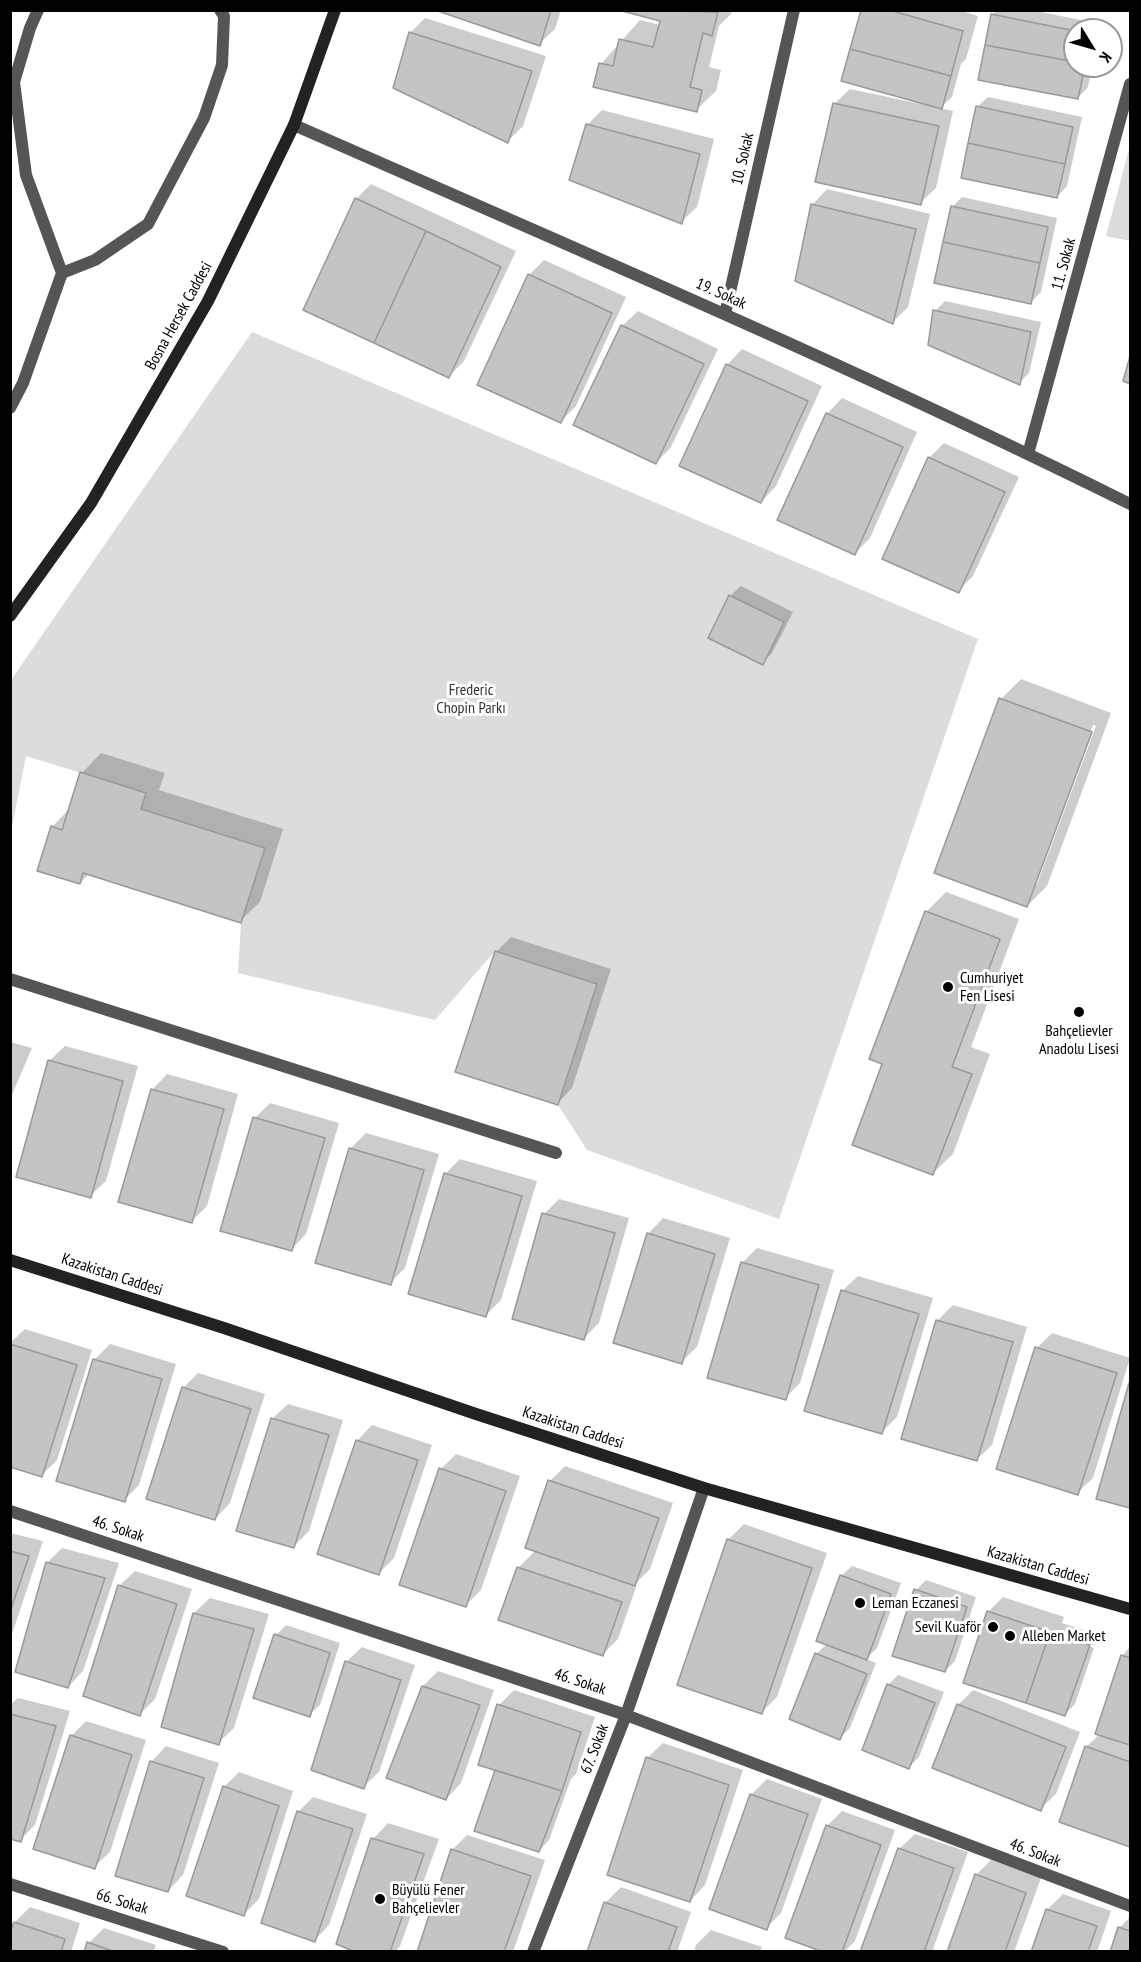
<!DOCTYPE html>
<meta charset="utf-8">
<style>
body{margin:0}
#map{position:relative;width:1141px;height:1962px;overflow:hidden;background:#fff;font-family:"PT Sans Narrow",sans-serif}
canvas{display:block}
.frame{position:absolute;inset:0;border:12px solid #000;pointer-events:none}
.north{position:absolute;left:1063px;top:18px;width:60px;height:60px;box-sizing:border-box;background:#fff;border:2px solid #999;border-radius:50%;rotate:127deg;font-size:16px;font-weight:700;line-height:24px;text-align:center;color:#000}
.north::after{content:'';display:block;margin:auto;width:21px;height:27px;background:#000;clip-path:polygon(50% 0,100% 100%,50% 72%,0 100%)}
</style>
<div id="map">
<canvas width="1141" height="1962"></canvas>
<div class="frame"></div>
<div class="north">K</div>
</div>
<script>
const context = document.querySelector('canvas').getContext('2d');
context.lineJoin = 'round';
function paint(path, color) {
  context.fillStyle = color;
  context.fill(path, 'evenodd');
}
function strokePath(path, color, width, dash) {
  context.strokeStyle = color;
  context.lineWidth = width;
  context.lineCap = dash ? 'butt' : 'round';
  context.setLineDash(dash || []);
  context.stroke(path);
}
function label(font, color, halo, rows, align = 'center') {
  context.font = font + ' "PT Sans Narrow",sans-serif';
  context.lineWidth = 6;
  context.setLineDash([]);
  context.textBaseline = 'middle';
  context.strokeStyle = halo;
  context.fillStyle = color;
  for (const [text, x, y, turn = 0] of rows) {
    context.save();
    context.translate(x, y);
    context.rotate((+turn || 0) * Math.PI / 180);
    context.textAlign = isNaN(turn) ? turn : align;
    if (halo) context.strokeText(text, 0, 0);
    context.fillText(text, 0, 0);
    context.restore();
  }
}
const green = new Path2D(`
 M1130 145V241L1106 236Z
 M252 332 978 639 779 1219 587 1150 558 1105 597 984 495 951 435 1020 238 973 241 923 264 849 141 809 146 793 26 756 11 832V680Z`);
const shadow = new Path2D(`
 M440 10H561L555 29 539 44Z
 M625 10H732L731 14 719 26 709 67 721 70 716 91 696 110 601 64 640 20 660 25 662 19Z
 M862 10H958L978 16 966 59 961 64 952 97 940 108 953 111 936 188 920 203 834 104 850 89 921 104V102Z
 M997 10H1031L1101 24 1100 30H1075V66H1092L1088 87 1078 98 992 15Z
 M425 18 546 56 523 126 508 141 410 33Z
 M988 97 1082 117 1067 186 1057 197 977 107Z
 M602 110 714 139 697 207 681 222 587 125Z
 M371 184 516 251 464 361 449 376 356 199Z
 M827 189 930 214 908 307 893 322 812 205Z
 M962 197 1057 218 1041 292 1031 302 952 207Z
 M544 260 626 297 576 406 561 421 529 275Z
 M945 301 1041 322 1029 373 1019 383 935 311Z
 M638 311 718 349 671 447 656 463 622 326Z
 M742 349 822 386 776 486 761 502 727 365Z
 M842 398 917 432 870 538 855 553 827 414Z
 M944 443 1019 477 973 576 958 591 929 458Z
 M741 586 793 612 772 653 762 663 730 596Z
 M1021 679 1111 713 1047 886 1027 906 1001 699ZM1093 725 1096 726 1037 884H1034Z
 M101 753 165 773 159 790 283 829 260 902 240 921 89 874 80 883 52 827 70 808 82 773Z
 M946 892 1019 919 971 1047 990 1054 953 1154 933 1173 884 1063 926 912Z
 M511 937 611 969 572 1088 557 1104 496 952Z
 M10 1042 32 1048 10 1099Z
 M65 1046 138 1066 106 1181 90 1196 49 1061Z
 M167 1074 238 1094 207 1206 191 1222 152 1090Z
 M270 1103 339 1123 306 1234 291 1250 255 1118Z
 M366 1133 439 1154 405 1268 390 1283 317 1262 351 1148Z
 M460 1159 537 1181 501 1300 486 1315 445 1174Z
 M559 1199 629 1218 599 1323 584 1338 544 1214Z
 M663 1218 730 1238 697 1347 681 1362 648 1234Z
 M757 1248 834 1270 800 1383 785 1398 742 1263Z
 M858 1276 933 1298 897 1417 881 1433 842 1291Z
 M953 1305 1027 1327 992 1445 976 1460 938 1320Z
 M25 1329 92 1350 57 1460 42 1475 10 1465V1343Z
 M1052 1333 1130 1358 1093 1478 1077 1493 1037 1348Z
 M110 1344 176 1364 139 1485 124 1500 58 1480 95 1359Z
 M198 1373 265 1394 230 1503 215 1519 183 1388Z
 M1130 1384V1507L1098 1498Z
 M288 1404 343 1420 309 1531 293 1547 272 1419Z
 M372 1425 432 1445 394 1558 379 1573 357 1441Z
 M456 1454 520 1476 481 1590 465 1606 441 1469Z
 M565 1466 673 1503 650 1569 633 1586 636 1587 618 1639 603 1654 518 1568 536 1550 550 1481Z
 M744 1524 827 1553 777 1697 761 1713 728 1540Z
 M10 1533 43 1541 10 1640Z
 M62 1548 119 1563 83 1671 68 1687 47 1563Z
 M852 1566 901 1583 877 1648 866 1659 876 1663 850 1728 840 1738 816 1654 827 1644 841 1576Z
 M135 1571 192 1589 155 1699 140 1714 119 1586Z
 M926 1580 976 1597 955 1661 945 1671 916 1590Z
 M1003 1597 1064 1617 1062 1623 1099 1635 1095 1645 1058 1633V1636L1094 1648 1075 1704 1065 1714 988 1612Z
 M210 1598 269 1614 234 1728 218 1743 162 1726 194 1613Z
 M286 1625 340 1643 320 1705 309 1715 276 1635Z
 M362 1647 415 1665 379 1772 363 1787 346 1662Z
 M1130 1647V1845L1061 1821 1086 1747 1100 1734 1122 1656Z
 M438 1671 494 1690 461 1783 446 1799 423 1686Z
 M898 1675 944 1692 919 1757 909 1767 888 1685Z
 M514 1690 595 1717 576 1774 571 1779 549 1840 539 1851 497 1770 499 1705Z
 M973 1690 1080 1732 1056 1794 1040 1809 958 1705Z
 M18 1698 70 1711 35 1825 20 1840 10 1837V1705Z
 M86 1721 146 1740 110 1852 94 1867 71 1736Z
 M663 1743 743 1770 705 1885 690 1901 647 1758Z
 M166 1746 219 1763 183 1875 168 1891 151 1762Z
 M239 1772 293 1791 259 1899 244 1914 224 1787Z
 M767 1779 822 1799 781 1913 766 1928 751 1795Z
 M313 1797 367 1814 329 1925 314 1941 298 1812Z
 M842 1811 895 1830 855 1941 844 1952H827V1826Z
 M388 1823 439 1839 400 1946 395 1952H359L373 1839Z
 M915 1834 968 1852 932 1952H862L899 1849Z
 M467 1835 545 1860 513 1952H418L452 1850Z
 M991 1860 1041 1878 1014 1952H949L976 1875Z
 M621 1887 691 1912 677 1952H588L606 1902Z
 M1063 1894 1111 1911 1097 1952H1033L1048 1909Z
 M30 1907 80 1923 71 1952H10L15 1922Z
 M1130 1917V1952H1112L1119 1928Z
 M104 1928 156 1945 153 1952H86L89 1943Z
 M711 1930 762 1947 761 1952H694L696 1945Z`);
const building = new Path2D(`
 M435 10H551L540 46Z
 M618 10 718 12 712 36 703 33 690 87 702 90 697 112 593 87 599 63 613 66 619 39 653 47 660 21Z
 M861 10H889L963 31 951 76 850 49Z
 M991 14 1075 31V62L985 45Z
 M409 32 532 71 508 143 393 88Z
 M985 45 1075 62V66H1085L1078 99 978 80Z
 M850 49 951 76 942 109 841 81Z
 M833 103 939 126 921 205 815 182Z
 M976 106 1073 127 1065 164 968 143Z
 M586 124 700 154 682 224 569 180Z
 M968 143 1065 164 1057 198 961 178Z
 M355 198 426 231 374 343 303 310Z
 M811 204 916 229 893 324 795 281Z
 M951 206 1048 227 1040 263 943 242Z
 M426 231 501 267 449 378 374 343Z
 M943 242 1040 263 1031 304 934 283Z
 M528 274 612 313 561 423 477 385Z
 M933 310 1031 332 1020 385 928 345Z
 M621 325 704 364 656 464 573 425Z
 M1130 356V384L1123 381Z
 M726 364 808 401 761 503 679 466Z
 M826 413 903 447 855 555 777 520Z
 M928 457 1005 492 959 593 882 559Z
 M729 595 784 622 763 665 708 638Z
 M999 698 1092 732 1027 907 934 873Z
 M80 772 146 793 141 809 265 848 241 923 83 873 80 884 37 871 51 826 62 830Z
 M925 911 1000 939 952 1067 972 1074 933 1175 852 1145 882 1064 869 1059Z
 M495 951 597 984 558 1105 455 1072Z
 M48 1060 123 1081 91 1198 16 1177Z
 M151 1089 224 1109 192 1223 118 1202Z
 M253 1117 325 1138 292 1251 220 1231Z
 M349 1148 424 1170 391 1285 315 1263Z
 M444 1173 522 1196 486 1317 408 1294Z
 M542 1213 615 1233 584 1340 512 1319Z
 M647 1233 715 1254 682 1364 613 1343Z
 M741 1262 819 1285 786 1400 707 1378Z
 M841 1290 919 1314 882 1434 804 1411Z
 M936 1320 1013 1342 977 1461 901 1439Z
 M10 1344 77 1365 42 1477 10 1467Z
 M1035 1347 1117 1373 1078 1495 996 1469Z
 M93 1359 162 1379 125 1502 56 1481Z
 M1129 1383H1130V1508L1096 1499Z
 M182 1387 251 1409 215 1520 146 1499Z
 M271 1418 329 1435 294 1548 236 1531Z
 M356 1440 418 1460 379 1575 317 1554Z
 M439 1468 506 1491 466 1607 399 1585Z
 M548 1480 659 1518 635 1586 525 1548Z
 M727 1539 812 1568 762 1714 677 1685Z
 M10 1551 29 1556 10 1612Z
 M46 1562 105 1578 68 1688 15 1672Z
 M517 1567 622 1602 603 1656 498 1620Z
 M840 1575 891 1594 867 1660 816 1641Z
 M118 1585 177 1604 140 1716 83 1696Z
 M914 1589 967 1607 945 1672 892 1656Z
 M987 1611 1050 1632 1026 1703 963 1683Z
 M193 1613 254 1629 219 1745 161 1727Z
 M1050 1632 1090 1645 1065 1716 1026 1703Z
 M274 1634 330 1653 310 1717 253 1698Z
 M815 1653 867 1674 840 1740 789 1719Z
 M1121 1655 1130 1658V1745L1095 1734Z
 M345 1661 401 1680 364 1789 311 1770Z
 M887 1684 935 1703 909 1769 862 1750Z
 M422 1686 480 1705 446 1800 386 1778Z
 M497 1704 581 1732 562 1791 478 1765Z
 M957 1704 1066 1747 1041 1811 932 1768Z
 M10 1714 56 1726 21 1842 10 1839Z
 M70 1735 132 1755 95 1869 33 1849Z
 M1085 1746 1130 1762V1847L1059 1822Z
 M646 1757 729 1785 690 1902 607 1875Z
 M150 1761 204 1778 168 1892 115 1876Z
 M495 1770 562 1791 539 1852 474 1831Z
 M223 1786 279 1806 244 1916 186 1896Z
 M750 1794 808 1814 767 1930 709 1909Z
 M297 1811 353 1829 315 1942 261 1923Z
 M826 1825 881 1845 842 1952H823L785 1938Z
 M371 1838 424 1854 390 1952H355L336 1944Z
 M898 1848 954 1868 924 1952H860Z
 M451 1849 531 1876 504 1952H417Z
 M975 1874 1026 1893 1005 1952H947Z
 M604 1902 677 1927 668 1952H587Z
 M1046 1909 1097 1926 1088 1952H1031Z
 M14 1922 65 1939 61 1952H10V1932Z
 M1118 1927 1130 1931V1952H1110Z
 M87 1942 115 1952H84Z`);
const lane = new Path2D(`
 M62 273 95 260 148 224 204 118 222 65 224 16 220 10
 M10 408 23 383 62 273 26 175 14 82 30 28 38 10`);
const street = new Path2D(`
 M294 125C574 248 856 368 1130 504
 M725 314 794 10
 M1028 454 1130 84
 M10 979 556 1153
 M10 1511 626 1715 1130 1906
 M10 1884 223 1952
 M533 1952 626 1715 704 1488`);
const secondary = new Path2D(`
 M10 616 91 503 208 301 294 125 335 10
 M10 1260 224 1328 476 1414 704 1488 1130 1609`);
const markers = [
 [948,987,6,"#000"],
 [1079,1012,6,"#000"],
 [860,1603,6,"#000"],
 [993,1627,6,"#000"],
 [1010,1636,6,"#000"],
 [380,1899,6,"#000"]
];
const streetNames = [
 ["10. Sokak",743,159,-77],
 ["11. Sokak",1064,264,-75],
 ["19. Sokak",721,294,24],
 ["Bosna Hersek Caddesi",179,316,-61],
 ["Kazakistan Caddesi",112,1275,18],
 ["Kazakistan Caddesi",573,1428,18],
 ["46. Sokak",118,1529,18],
 ["Kazakistan Caddesi",1038,1566,16],
 ["46. Sokak",580,1682,18],
 ["67. Sokak",595,1749,-69],
 ["46. Sokak",1035,1853,21],
 ["66. Sokak",122,1902,17]
];
const parkNames = [
 ["Frederic",471,690],
 ["Chopin Parkı",471,708]
];
const poiNames = [
 ["Cumhuriyet",960,978],
 ["Fen Lisesi",960,996],
 ["Bahçelievler",1079,1031,"center"],
 ["Anadolu Lisesi",1079,1049,"center"],
 ["Leman Eczanesi",872,1603],
 ["Sevil Kuaför",981,1627,"right"],
 ["Alleben Market",1022,1636],
 ["Büyülü Fener",392,1890],
 ["Bahçelievler",392,1908]
];
paint(green, '#dcdcdc');
paint(shadow, '#0003');
paint(building, '#c4c4c4');
strokePath(building, '#999', 1.5);
strokePath(lane, '#555', 12);
strokePath(street, '#555', 12);
strokePath(secondary, '#222', 12);
for (const [x, y, r, color] of markers) {
  const dot = new Path2D();
  dot.arc(x, y, r, 0, 2 * Math.PI);
  context.fillStyle = color;
  context.fill(dot);
  strokePath(dot, '#fff', 2);
}
label('16px', '#000', '#fff', streetNames);
label('16px', '#333', '#fff', parkNames);
label('16px', '#000', '#fff', poiNames, 'left');
</script>
